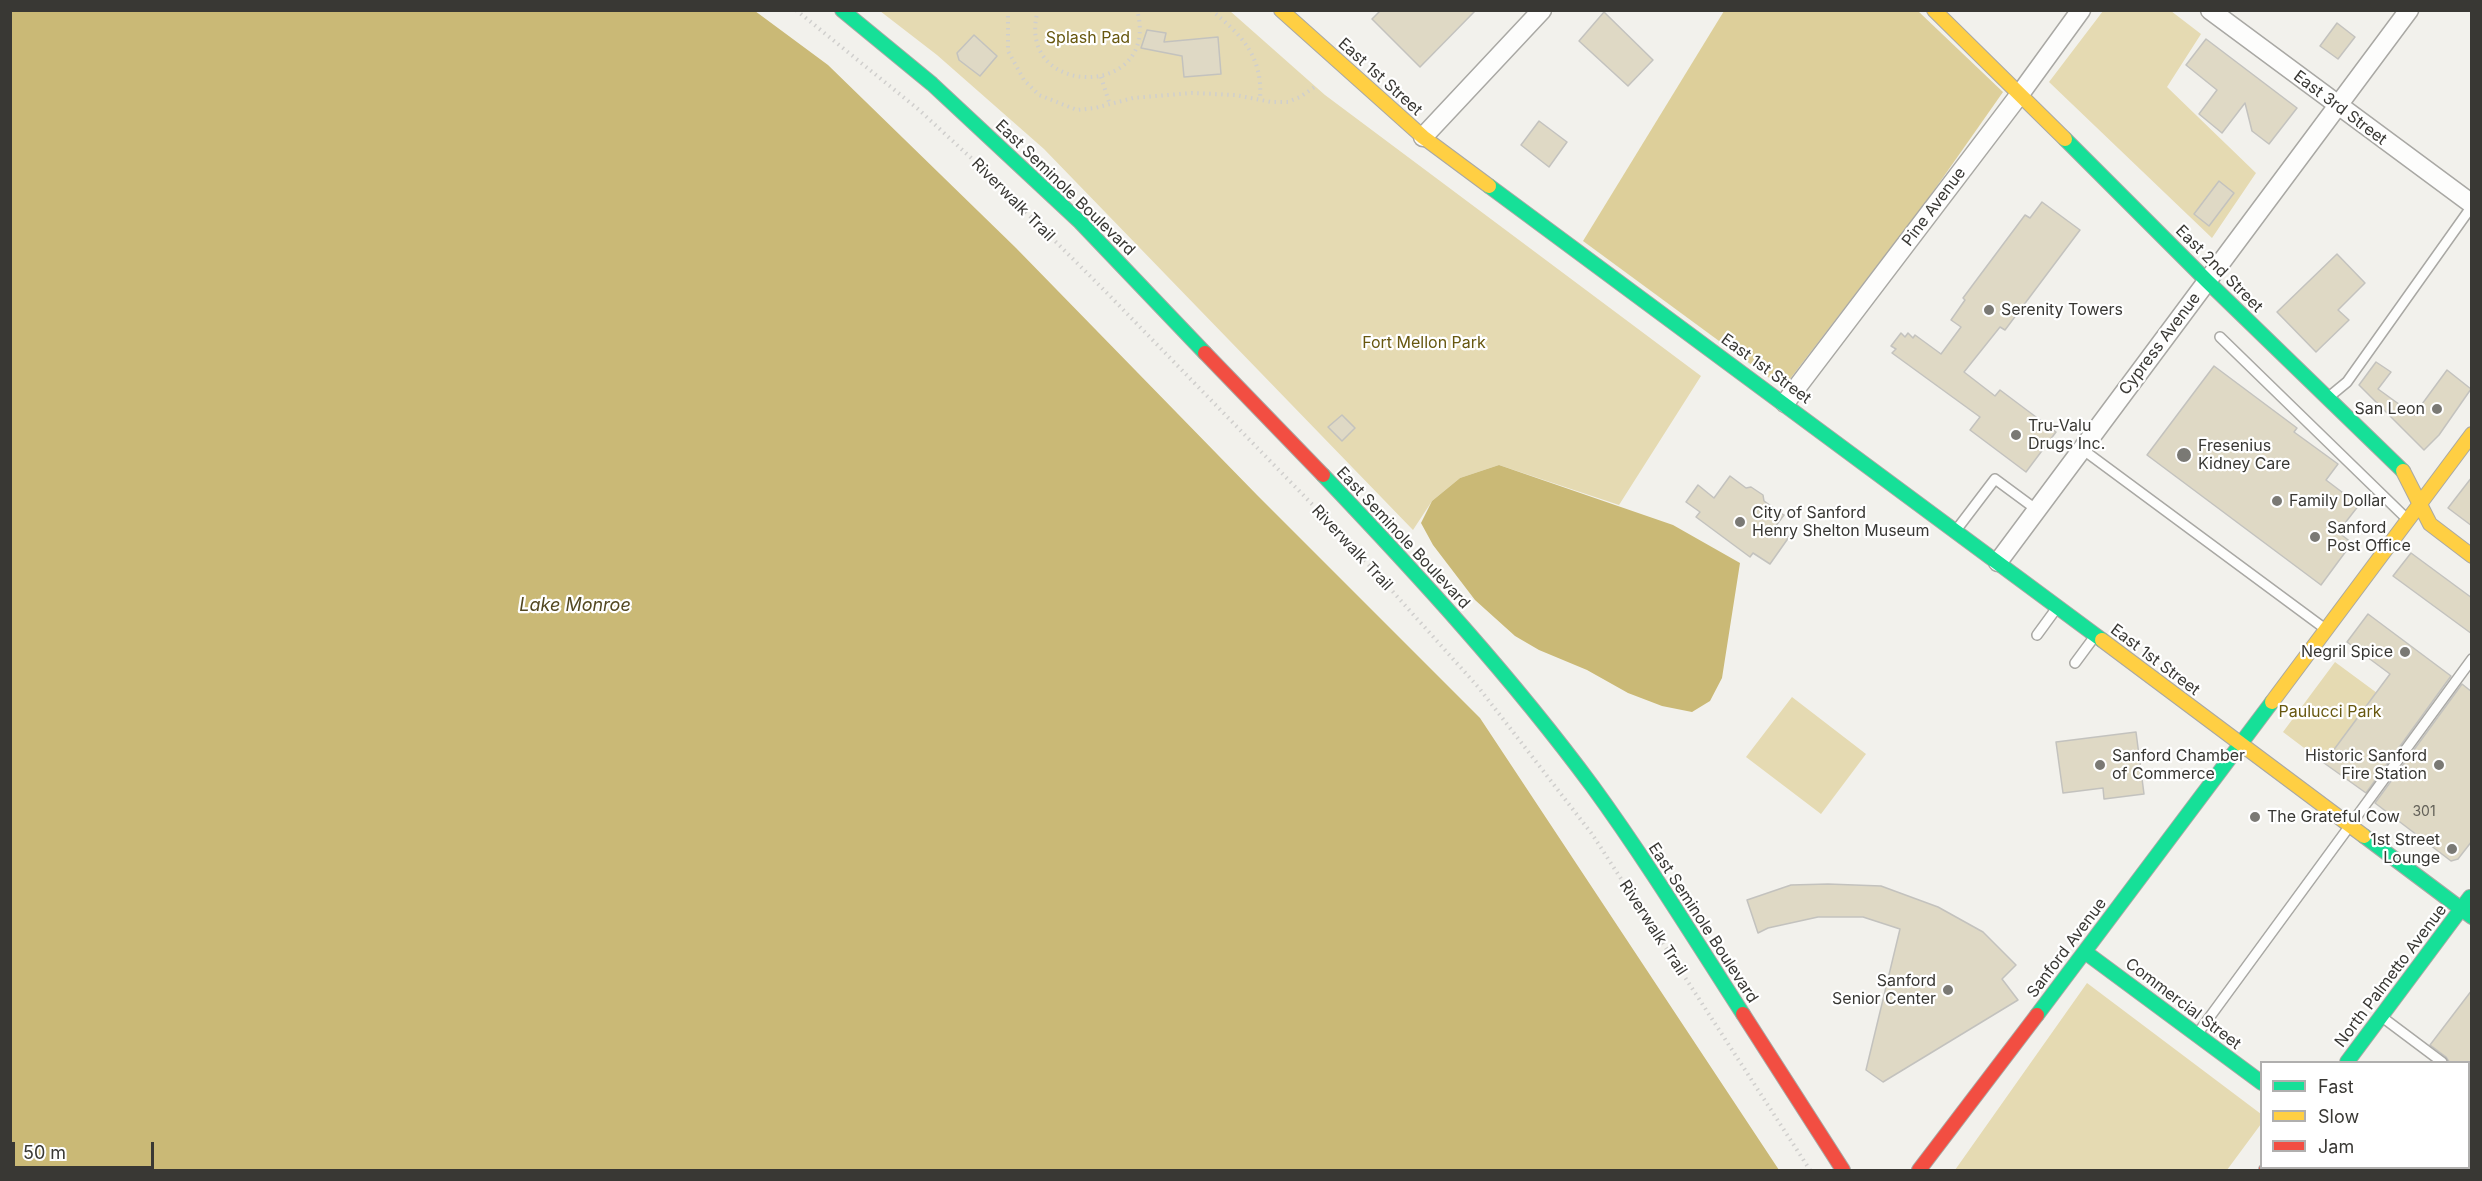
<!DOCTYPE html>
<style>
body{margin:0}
#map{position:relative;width:2482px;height:1181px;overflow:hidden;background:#f2f1ec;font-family:Inter,sans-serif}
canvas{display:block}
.frame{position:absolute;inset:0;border:12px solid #393834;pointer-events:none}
.legend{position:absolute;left:2260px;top:1061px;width:210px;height:108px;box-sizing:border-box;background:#fff;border:2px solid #b0afae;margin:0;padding:8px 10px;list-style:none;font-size:18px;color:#393834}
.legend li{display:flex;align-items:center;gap:12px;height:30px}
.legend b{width:30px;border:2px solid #b0afae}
.scale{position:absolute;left:12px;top:1142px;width:142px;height:27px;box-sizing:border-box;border:3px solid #393834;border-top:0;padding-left:8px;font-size:18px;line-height:21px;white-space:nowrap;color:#393834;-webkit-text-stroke:4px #fff;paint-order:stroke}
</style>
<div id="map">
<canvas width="2482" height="1181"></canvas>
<div class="frame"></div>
<ul class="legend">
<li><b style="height:8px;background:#16e098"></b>Fast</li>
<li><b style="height:8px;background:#ffcf43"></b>Slow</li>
<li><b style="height:8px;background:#f24e42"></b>Jam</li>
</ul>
<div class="scale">50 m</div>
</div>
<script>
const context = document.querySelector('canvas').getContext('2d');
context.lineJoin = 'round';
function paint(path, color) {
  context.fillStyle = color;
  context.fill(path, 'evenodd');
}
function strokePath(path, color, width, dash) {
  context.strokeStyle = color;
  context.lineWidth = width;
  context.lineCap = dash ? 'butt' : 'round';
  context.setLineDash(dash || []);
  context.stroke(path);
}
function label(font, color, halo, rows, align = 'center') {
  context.font = font + ' Inter,sans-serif';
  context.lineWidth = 4.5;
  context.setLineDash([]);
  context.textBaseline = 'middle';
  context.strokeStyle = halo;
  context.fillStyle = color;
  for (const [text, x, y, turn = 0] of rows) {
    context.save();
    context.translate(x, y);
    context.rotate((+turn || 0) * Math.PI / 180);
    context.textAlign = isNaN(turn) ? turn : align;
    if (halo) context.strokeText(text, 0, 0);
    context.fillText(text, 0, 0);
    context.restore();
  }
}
const green = new Path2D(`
 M880 11H1230L1325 95 1701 376 1619 505 1499 465 1460 478 1432 501 1413 530 1044 149 937 55Z
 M2103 11H2171L2201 34 2167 87 2256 173 2212 238 2049 82Z
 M2335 662 2377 693 2324 763 2283 732Z
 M1792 697 1866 754 1821 814 1746 757Z
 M2087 983 2261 1114V1124L2227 1170H1955Z`);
const forest = new Path2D(`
 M1724 11H1918L2003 92 1923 206 1783 388 1583 241Z`);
const water = new Path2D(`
 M10 11H755L828 65 1016 248 1257 495 1480 718 1779 1170H11Z
 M1499 465 1673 525 1740 563 1722 678 1710 701 1692 712 1662 706 1628 693 1587 670 1539 650 1515 636 1475 600 1433 545 1421 523 1432 501 1460 478Z`);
const building = new Path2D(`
 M1381 10H1476L1420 67 1372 19Z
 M1604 12 1653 60 1628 86 1579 41Z
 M2337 23 2355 37 2338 59 2320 46Z
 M1147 30 1166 33 1164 42 1218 37 1221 74 1184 77 1182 56 1141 48Z
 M974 35 997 56 980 76 959 60 957 53Z
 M2206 39 2297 108 2269 144 2252 131 2245 103 2222 133 2199 114 2217 90 2186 65Z
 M1539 121 1567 142 1549 167 1521 145Z
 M2219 181 2234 193 2209 226 2194 214Z
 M2042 202 2080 230 2005 330 2000 327 1964 372 1995 396 2000 390 2056 432 2026 472 1970 430 1980 417 1892 353 1896 349 1891 346 1901 333 1905 337 1908 333 1913 338 1915 335 1941 354 1961 327 1951 320 1965 300 1963 298 2025 215 2030 218Z
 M2337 254 2365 283 2338 310 2349 320 2316 352 2277 312Z
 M2376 362 2391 372 2378 389 2414 415 2447 370 2471 389 2439 435 2424 450 2359 385Z
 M2214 366 2297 428 2294 432 2338 464 2326 480 2359 505 2338 532 2352 543 2321 585 2147 455Z
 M1342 415 1355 428 1342 441 1328 427Z
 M1730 476 1746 488 1751 487 1763 495 1764 501 1784 515 1775 527 1789 537 1770 564 1753 553 1750 557 1696 517 1700 512 1686 502 1698 485 1714 498Z
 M2472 477V526L2448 508Z
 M2411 553 2472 598V634L2393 576Z
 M2368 614 2451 676 2366 793 2324 763 2390 674 2347 642Z
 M2462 684 2472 692V841L2458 859 2451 861 2375 803Z
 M2136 732 2144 794 2104 799 2103 788 2063 793 2056 742Z
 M1828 884 1881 886 1938 907 1983 932 2016 965 2002 979 2018 1000 1883 1082 1866 1070 1900 929 1863 917H1818L1768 928 1758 933 1747 900 1791 885Z
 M2472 990V1062H2449L2446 1057 2430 1045Z`);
const path = new Path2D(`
 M796 10 918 109 982 168 1106 292 1343 536 1479 688 1592 834 1810 1170
 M1008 10V51L1024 80 1039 95 1077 110 1095 108 1133 98 1192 93 1235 95 1271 102H1288L1300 97 1316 86
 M1038 10C1013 99 1162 100 1137 10
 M1211 10C1242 35 1263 57 1260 99
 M1101 77 1110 105`);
const lane = new Path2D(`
 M2220 337 2406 518
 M2330 396 2347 382 2472 206
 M2082 449 2324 628
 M1957 529 1995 479 2037 510
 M2037 635 2056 609
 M2075 663 2095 636
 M2382 1017 2442 1062
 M2198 1033 2472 659
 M2468 1082 2472 1084`);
const street = new Path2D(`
 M2210 10 2472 204
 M1423 137 1542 10
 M1785 403 2020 94 2081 10
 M1998 562 2409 10`);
const fast = new Path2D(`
 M842 10 932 84 1080 222 1205 353
 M2065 139 2207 281 2403 471
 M1489 186 2102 640
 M1323 475C1418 575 1511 676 1593 787 1646 860 1694 938 1743 1014
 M2364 836 2472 917
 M2085 952 2262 1083
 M2037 1015 2272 702
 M2347 1062 2470 897
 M2376 1168 2380 1170`);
const slow = new Path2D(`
 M1281 10 1423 137 1489 186
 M1934 10 2065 139
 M2403 471 2430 524 2472 556
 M2102 640 2364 836
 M2272 702 2472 434`);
const jam = new Path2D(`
 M1205 353 1323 475
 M1743 1014 1843 1170
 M1919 1170 2037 1015
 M2266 1170 2268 1168`);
const markers = [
 [1989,310,6,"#7a7974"],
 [2437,409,6,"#7a7974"],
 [2016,435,6,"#7a7974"],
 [2184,455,8,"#7a7974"],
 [2277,501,6,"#7a7974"],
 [1740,522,6,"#7a7974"],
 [2315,537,6,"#7a7974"],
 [2405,652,6,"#7a7974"],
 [2100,765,6,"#7a7974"],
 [2439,765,6,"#7a7974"],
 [2255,817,6,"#7a7974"],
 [2452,849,6,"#7a7974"],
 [1948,990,6,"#7a7974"]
];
const numberNames = [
 ["301",2424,812]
];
const parkNames = [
 ["Splash Pad",1088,38],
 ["Fort Mellon Park",1424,343],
 ["Paulucci Park",2330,712]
];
const streetNames = [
 ["East 1st Street",1380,77,42],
 ["East 3rd Street",2340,108,37],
 ["East Seminole Boulevard",1065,188,44],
 ["Riverwalk Trail",1013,200,45],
 ["Pine Avenue",1934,207,-53],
 ["East 2nd Street",2219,269,45],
 ["Cypress Avenue",2160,344,-53],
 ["East 1st Street",1766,369,36],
 ["East Seminole Boulevard",1403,538,47],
 ["Riverwalk Trail",1352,548,47],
 ["East 1st Street",2155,660,37],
 ["East Seminole Boulevard",1703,923,57],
 ["Riverwalk Trail",1653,928,57],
 ["Sanford Avenue",2067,948,-53],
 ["North Palmetto Avenue",2391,976,-53],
 ["Commercial Street",2183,1004,37]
];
const poiNames = [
 ["Serenity Towers",2001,310],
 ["San Leon",2425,409,"right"],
 ["Tru-Valu",2028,426],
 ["Drugs Inc.",2028,444],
 ["Fresenius",2198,446],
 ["Kidney Care",2198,464],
 ["Family Dollar",2289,501],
 ["City of Sanford",1752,513],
 ["Henry Shelton Museum",1752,531],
 ["Sanford",2327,528],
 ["Post Office",2327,546],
 ["Negril Spice",2393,652,"right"],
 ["Sanford Chamber",2112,756],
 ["of Commerce",2112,774],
 ["Historic Sanford",2427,756,"right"],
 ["Fire Station",2427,774,"right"],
 ["The Grateful Cow",2267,817],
 ["1st Street",2440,840,"right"],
 ["Lounge",2440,858,"right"],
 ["Sanford",1936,981,"right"],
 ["Senior Center",1936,999,"right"]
];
const waterNames = [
 ["Lake Monroe",575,606]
];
paint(green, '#e5dab2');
paint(forest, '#ddcf9a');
paint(water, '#cab976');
paint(building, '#dfd9c5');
strokePath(building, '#c3c2be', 1.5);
strokePath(lane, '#a9a8a4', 12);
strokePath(street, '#a9a8a4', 21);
strokePath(fast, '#a9a8a4', 16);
strokePath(slow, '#a9a8a4', 16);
strokePath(jam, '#a9a8a4', 16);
strokePath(path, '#d0cfcd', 4, [1.5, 4.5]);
strokePath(lane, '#fdfdfc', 9);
strokePath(street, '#fdfdfc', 18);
strokePath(fast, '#16e098', 14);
strokePath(slow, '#ffcf43', 14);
strokePath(jam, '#f24e42', 14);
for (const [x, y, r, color] of markers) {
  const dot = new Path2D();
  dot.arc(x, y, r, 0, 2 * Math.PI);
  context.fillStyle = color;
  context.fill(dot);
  strokePath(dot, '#fff', 2);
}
label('14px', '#626058', null, numberNames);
label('16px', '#67570f', '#fff', parkNames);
label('16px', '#393834', '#fff', streetNames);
label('16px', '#393834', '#fff', poiNames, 'left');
label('italic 18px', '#534821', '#fff', waterNames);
</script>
